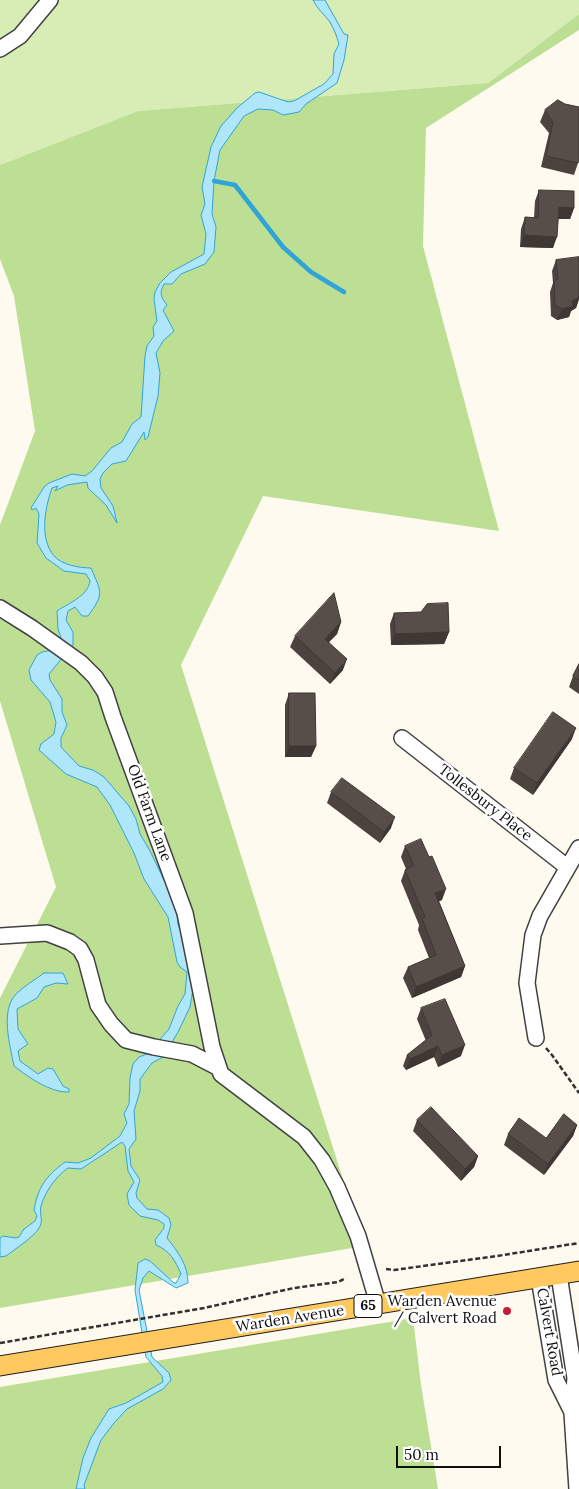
<!DOCTYPE html>
<style>
body{margin:0}
#map{position:relative;width:579px;height:1489px;overflow:hidden;background:#fffaef;font-family:Lora,serif}
canvas{display:block}
.scale{position:absolute;left:396px;top:1446px;width:105px;height:22px;box-sizing:border-box;border:2px solid #0e0e0e;border-top:0;padding-left:6px;font-size:15px;line-height:18px;white-space:nowrap;color:#0e0e0e;-webkit-text-stroke:4px #fff;paint-order:stroke}
</style>
<div id="map">
<canvas width="579" height="1489"></canvas>
<div class="scale">50 m</div>
</div>
<script>
const context = document.querySelector('canvas').getContext('2d');
context.lineJoin = 'round';
function paint(path, color) {
  context.fillStyle = color;
  context.fill(path, 'evenodd');
}
function strokePath(path, color, width, dash) {
  context.strokeStyle = color;
  context.lineWidth = width;
  context.lineCap = dash ? 'butt' : 'round';
  context.setLineDash(dash || []);
  context.stroke(path);
}
function label(font, color, halo, rows, align = 'center') {
  context.font = font + ' Lora,serif';
  context.lineWidth = 5;
  context.setLineDash([]);
  context.textBaseline = 'middle';
  context.strokeStyle = halo;
  context.fillStyle = color;
  for (const [text, x, y, turn = 0] of rows) {
    context.save();
    context.translate(x, y);
    context.rotate((+turn || 0) * Math.PI / 180);
    context.textAlign = isNaN(turn) ? turn : align;
    if (halo) context.strokeText(text, 0, 0);
    context.fillText(text, 0, 0);
    context.restore();
  }
}
const green = new Path2D(`
 M0 0H579V14L488 83 138 111 0 165Z`);
const forest = new Path2D(`
 M579 14V30L426 128 423 246 499 531 263 496 181 665 364 1246 0 1308V998L56 887 0 701V525L35 431 14 296 0 259V165L138 111 488 83Z
 M413 1318 421 1385 438 1489H0V1387Z`);
const water = new Path2D(`
 M313 0H325L344 34 348 35 344 60 337 83 306 104 299 112 283 115 273 110 258 109 244 116 220 150 214 181 212 214 216 227 214 252 205 264 181 274 172 284H164C159 294 161 297 167 305L163 310 174 331 163 341 156 353 160 373 158 396 148 437 145 440 144 432 126 461 112 464 103 473 100 479 101 488 113 506 117 523 106 505 88 488 87 482 67 485 55 491 58 486 52 488C45 508 39 538 54 556 62 565 80 568 91 568 101 592 105 593 88 616H82L75 607 68 611 66 620 73 632V645L49 674 50 680 62 699V712L67 725 61 738V747L79 766 93 770 104 777 129 806 136 819 140 834 150 851 176 905 178 924 191 959 194 984 190 1007 178 1032 163 1057 152 1063 140 1079V1091L134 1111 136 1139 129 1149 131 1166 140 1180 136 1193 137 1198 147 1209 158 1210 169 1218 171 1225 167 1238C178 1252 188 1265 188 1283L176 1288 149 1271 143 1278 139 1290 152 1357 169 1373 171 1380 163 1389 127 1409 114 1423 101 1440 84 1485 85 1489H76L83 1458 91 1438 109 1409 126 1403 163 1382 162 1376 146 1357 135 1290 138 1263 145 1259 150 1261 174 1283H176L181 1274C175 1260 170 1251 156 1245L155 1240 164 1228V1224L158 1220 140 1216 129 1205 127 1194 134 1182 128 1171 125 1146 122 1142 81 1169 68 1168C56 1176 45 1192 41 1206 39 1214 44 1221 39 1228 35 1236 14 1250 6 1256L0 1257V1238L3 1236 16 1238 19 1237 24 1229 35 1221 37 1216 34 1210C38 1187 46 1176 65 1162L78 1163 91 1158 120 1136 127 1123 124 1114 129 1104 130 1078 133 1064 139 1057 147 1054 169 1029 178 1006 185 994 187 972 180 967 177 962 168 917 144 879 134 853 110 805 97 787 66 774 39 750 41 744 54 734 56 722 50 702 31 680 29 670 37 655 42 652 52 650 62 641 58 629 57 611C69 603 88 596 90 581L86 574 64 571 46 558 37 543 39 514 36 508 32 510 31 508 44 487 49 483 72 474 85 476 92 471 111 448 122 442 132 424 141 417 145 356 147 346 154 336 153 327 157 321 154 299 155 292 160 283 171 272 204 254 206 234 201 215 205 204 202 187 211 147 221 126 237 108 255 93 259 92 288 102 294 101 324 84 333 74 334 54 339 44C337 37 334 29 330 22 324 14 317 9 313 0Z
 M44 973H63L68 984 56 983 44 987 37 998 17 1009 18 1029 28 1044 18 1051 20 1061 38 1074 48 1068 53 1069 63 1086 69 1089V1092C51 1093 28 1077 14 1066 10 1045 0 1011 16 994 24 986 35 980 44 973Z`);
const stream = new Path2D(`
 M214 181 235 185 283 247 311 272 344 292`);
const path = new Path2D(`
 M546 1048 552 1055 579 1093
 M386 1269 394 1270 497 1256 579 1243
 M0 1343 204 1308 294 1288 338 1282 346 1278`);
const minor = new Path2D(`
 M0 49 20 36 50 0
 M0 608 32 628 81 663 95 677 105 692 113 717 185 913 212 1047 221 1074 304 1137 322 1160 337 1187 358 1236 378 1304
 M402 738 567 867
 M0 936 47 933 70 942 80 949 86 960 98 1005 111 1024 126 1040 154 1047 192 1054 219 1068
 M536 1038 527 983 533 935 540 916 579 848
 M559 1275 575 1378 572 1413 577 1489
 M539 1278 556 1380 572 1412`);
const major = new Path2D(`
 M0 1366 579 1271`);
const wall = new Path2D(`
 M558 100 578 163 574 175 541 167 549 133 540 122 545 110Z
 M539 190 574 208 570 219H558L553 248 520 247 521 229 525 217 534 218 535 201Z
 M579 257V299L576 308 571 311 569 317 557 320 551 316 550 292 553 283 552 271 556 260Z
 M394 613 449 632 444 644 391 645 390 624Z
 M341 622 337 634 329 642 343 670 330 684 290 647 295 636Z
 M579 664V694L569 687 573 676Z
 M289 693 316 746 311 757H285V705Z
 M572 739 533 795 510 779 514 768Z
 M331 792 391 828 380 843 327 803Z
 M405 846 442 900 439 901 465 966 461 977 412 998 403 978 408 967 429 958 418 930 419 925 401 881 405 870 406 869 401 857Z
 M421 1008 461 1056 438 1067 434 1057 406 1070 403 1066 407 1055 426 1041 417 1019Z
 M417 1120 478 1156 474 1167 461 1181 413 1131Z
 M577 1125 573 1136 544 1175 504 1145 508 1134 546 1138Z`);
const shadedWall = new Path2D(`
 M559 207 574 208 570 219H555Z
 M524 235 557 237 553 248 520 247Z
 M579 289V299L576 308 571 311 569 317 557 320 562 309 572 301Z
 M341 622 337 634 321 650 325 639Z
 M449 632 444 644 391 645 395 634Z
 M347 659 343 670 330 684 335 673Z
 M576 728 572 739 533 795 537 783Z
 M289 746H316L311 757H285Z
 M395 817 391 828 380 843 384 832Z
 M446 889 442 900 431 905 435 893Z
 M465 966 461 977 412 998 416 987Z
 M465 1045 461 1056 438 1067 442 1055Z
 M438 1046 434 1057 406 1070 410 1059Z
 M577 1125 573 1136 544 1175 548 1164Z
 M478 1156 474 1167 461 1181 465 1169Z`);
const building = new Path2D(`
 M558 100 565 104 579 107V159L578 163 546 156 553 122 545 110Z
 M539 190 574 191V208L559 207 557 237 524 235 525 217 538 218Z
 M579 257V297L572 301 573 306 562 309 555 305 554 281 558 279 556 260Z
 M334 593 341 622 325 639 347 659 335 673 295 636Z
 M448 603 449 632 395 634 394 613 421 612 427 604Z
 M579 664V680L573 676Z
 M289 693H315L316 746H289Z
 M553 712 576 728 537 783 514 768Z
 M342 778 395 817 384 832 331 792Z
 M421 839 429 857 432 856 446 889 435 893 465 966 416 987 408 967 436 955 422 918 425 917 405 870 414 865 405 846Z
 M445 999 465 1045 442 1055 438 1046 410 1059 407 1055 432 1035 421 1008Z
 M431 1107 478 1156 465 1169 417 1120Z
 M564 1114 577 1125 548 1164 508 1134 519 1118 546 1138Z`);
const markers = [
 [507,1311,5,"#c81c34"]
];
const shields = [
 [368,1306,28]
];
const shieldNames = [
 ["65",368,1306]
];
const streetNames = [
 ["Tollesbury Place",485,803,38],
 ["Old Farm Lane",149,813,70],
 ["Warden Avenue",290,1319,-9],
 ["Calvert Road",549,1332,80]
];
const poiNames = [
 ["Warden Avenue",497,1302],
 ["/ Calvert Road",497,1319]
];
paint(green, '#d7edb5');
paint(forest, '#bcdf94');
paint(water, '#b0e6fa');
strokePath(water, '#31a4d7', 1);
strokePath(stream, '#31a4d7', 4.5);
strokePath(minor, '#414141', 18);
strokePath(major, '#1f1f1f', 21);
strokePath(path, '#303030', 2.5, [5, 2.5]);
strokePath(minor, '#fff', 15);
strokePath(major, '#ffc95f', 19);
paint(wall, '#4c433f');
paint(shadedWall, '#3e3733');
paint(building, '#584e49');
strokePath(building, '#3e3733', 1);
for (const [x, y, r, color] of markers) {
  const dot = new Path2D();
  dot.arc(x, y, r, 0, 2 * Math.PI);
  context.fillStyle = color;
  context.fill(dot);
  strokePath(dot, '#fff', 2);
}
for (const [x, y, w] of shields) {
  const box = new Path2D();
  box.roundRect(x - w / 2, y - 11.5, w, 23, 4);
  context.fillStyle = '#fff';
  context.fill(box);
  strokePath(box, '#0e0e0e', 1);
}
label('bold 14px', '#0e0e0e', null, shieldNames);
label('15px', '#0e0e0e', '#fff', streetNames);
label('15px', '#0e0e0e', '#fff', poiNames, 'right');
</script>
